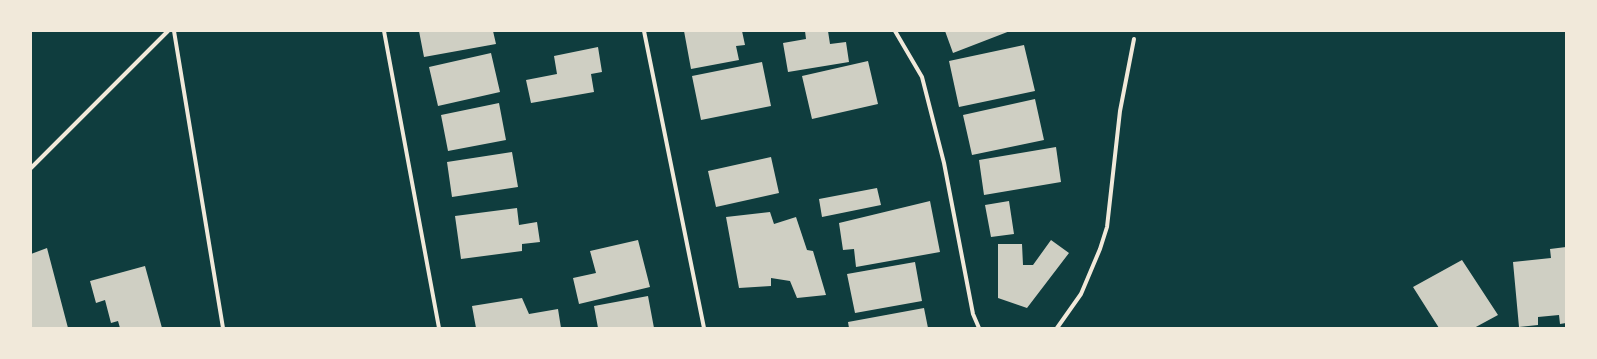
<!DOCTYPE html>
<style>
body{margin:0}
#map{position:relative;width:1597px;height:359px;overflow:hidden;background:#0f3d3e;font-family:"Roboto Serif",serif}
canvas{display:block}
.frame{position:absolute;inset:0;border:32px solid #f1e9da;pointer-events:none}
</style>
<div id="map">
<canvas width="1597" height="359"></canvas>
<div class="frame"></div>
</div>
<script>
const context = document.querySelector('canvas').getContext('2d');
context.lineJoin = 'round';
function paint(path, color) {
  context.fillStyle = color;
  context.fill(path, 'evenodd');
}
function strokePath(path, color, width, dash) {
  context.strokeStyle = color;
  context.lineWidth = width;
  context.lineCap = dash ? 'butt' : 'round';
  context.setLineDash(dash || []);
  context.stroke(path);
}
const building = new Path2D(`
 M419 31H493L496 44 424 57Z
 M684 31H742L745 45 736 46 739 60 691 69Z
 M805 31H828L830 44 846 42 849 62 788 72 783 43 806 39Z
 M945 31H1010L953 53Z
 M1024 45 1035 91 959 107 949 61Z
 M598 47 602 72 591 74 594 92 531 103 526 80 557 74 554 56Z
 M491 53 500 92 438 106 429 67Z
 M868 61 878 104 812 119 802 76Z
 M762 62 771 106 701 120 692 76Z
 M1035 99 1044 140 972 155 963 115Z
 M499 103 506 140 448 151 441 115Z
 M1056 147 1061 182 984 195 979 160Z
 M512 152 518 187 452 197 447 162Z
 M771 157 779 193 716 207 708 171Z
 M877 188 881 205 822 217 819 199Z
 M930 201 940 252 856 267 854 249 843 250 839 223Z
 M1009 201 1014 234 991 237 985 205Z
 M517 208 519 225 537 222 540 242 522 244V251L461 259 455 216Z
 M770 212 774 224 796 217 807 250 813 251 826 295 797 298 790 281 771 278V286L739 288 726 217Z
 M638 240 650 287 579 304 573 278 596 273 590 251Z
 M1051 240 1069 253 1027 308 998 298V244H1022L1023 265H1033Z
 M1566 247V323L1560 324 1559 315 1538 317V325L1519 327 1513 262 1551 258 1550 249Z
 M47 248 68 328H31V254Z
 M1462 260 1498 315 1474 328H1439L1413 287Z
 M915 262 922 301 855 313 847 274Z
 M145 266 162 328H120L118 321 111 323 105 300 96 303 90 281Z
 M648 296 654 328H598L594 306Z
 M522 298 529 314 558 309 561 328H476L472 306Z
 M924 308 928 328H849L848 322Z`);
const minor = new Path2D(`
 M174 31 223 328
 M384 31 439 328
 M644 31 704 328
 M895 31 922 77 944 163 973 314 979 328
 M31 168 168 31
 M1057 328 1081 294 1100 249 1107 227 1120 111 1134 39`);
paint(building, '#cfcfc3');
strokePath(minor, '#f1e9da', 4);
</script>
